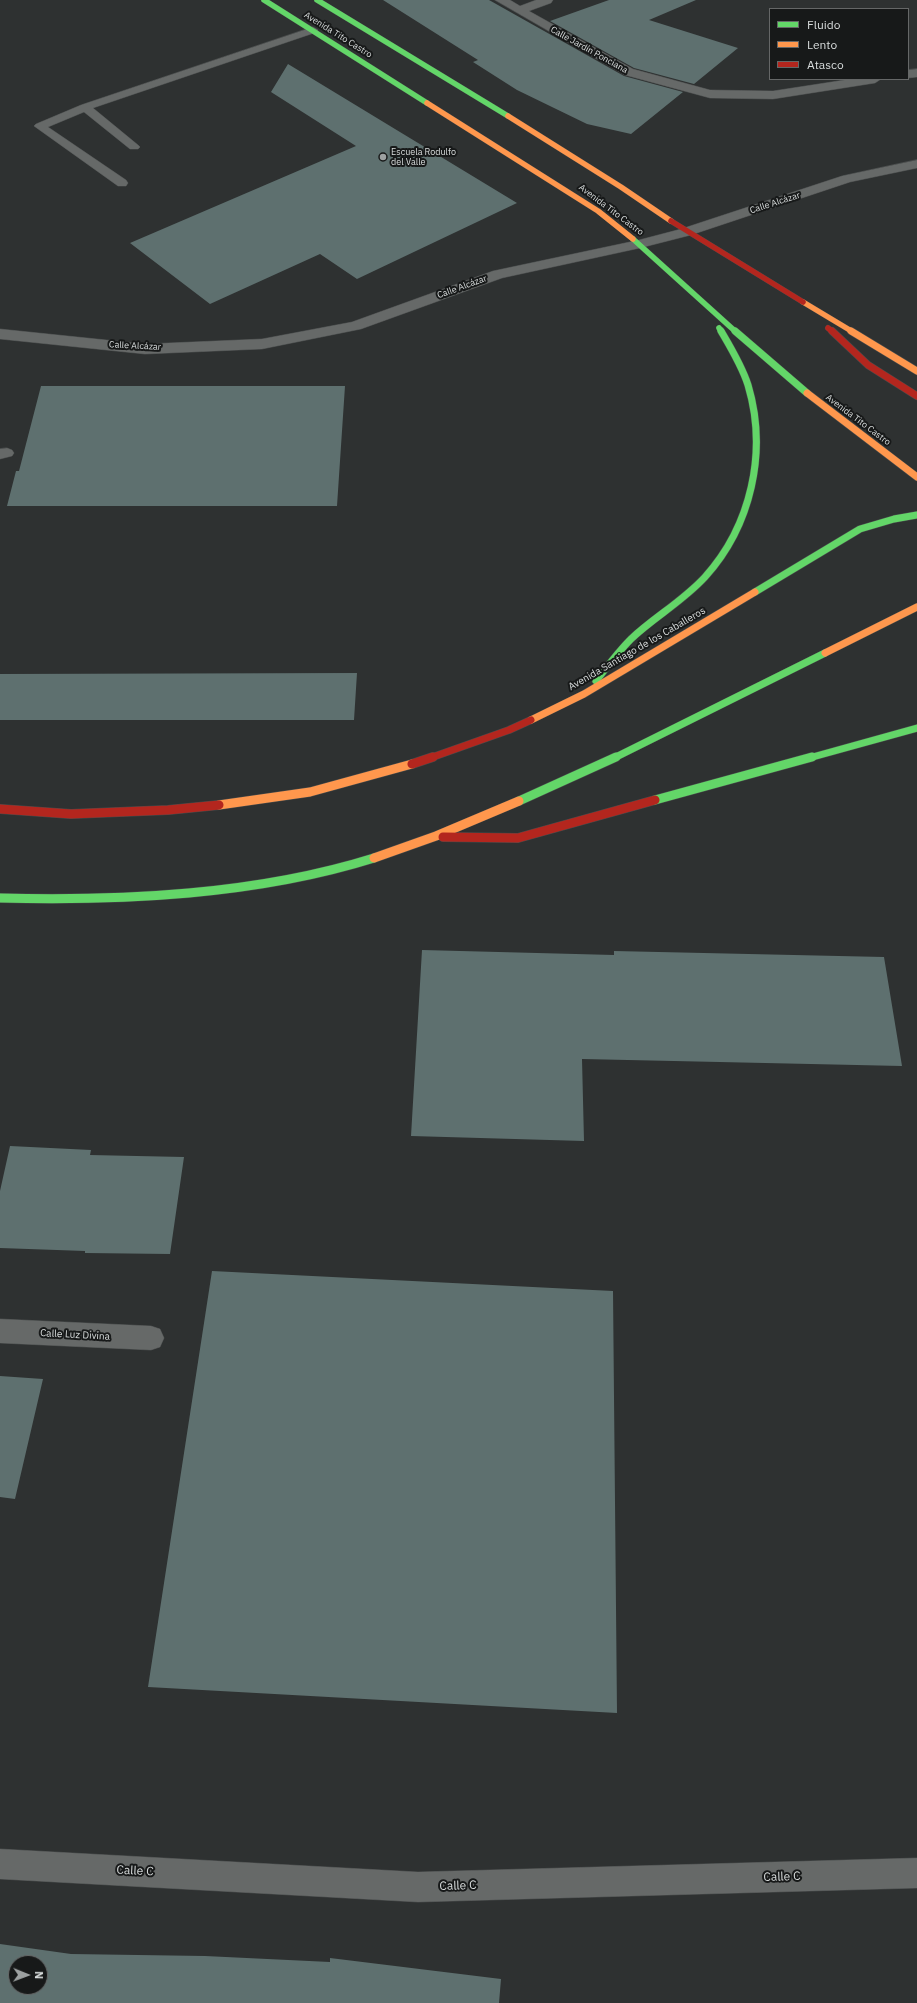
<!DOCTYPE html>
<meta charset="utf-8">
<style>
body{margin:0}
#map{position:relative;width:917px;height:2003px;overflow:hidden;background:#2e3131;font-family:"IBM Plex Sans",sans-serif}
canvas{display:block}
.legend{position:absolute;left:769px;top:8px;width:140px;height:72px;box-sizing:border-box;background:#171919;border:1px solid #656767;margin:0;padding:5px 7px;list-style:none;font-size:12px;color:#d9dddd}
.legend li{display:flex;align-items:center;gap:8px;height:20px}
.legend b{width:20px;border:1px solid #656767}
.north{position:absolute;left:8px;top:1955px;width:40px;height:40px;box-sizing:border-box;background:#171919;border:1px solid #656767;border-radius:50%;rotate:91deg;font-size:11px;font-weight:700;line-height:16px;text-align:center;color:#d9dddd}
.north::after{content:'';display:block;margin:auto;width:14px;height:18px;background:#9da1a1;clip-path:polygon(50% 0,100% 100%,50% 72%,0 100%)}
</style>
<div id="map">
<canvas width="917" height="2003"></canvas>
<ul class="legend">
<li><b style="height:5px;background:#63d668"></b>Fluido</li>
<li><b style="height:5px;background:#ff974d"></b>Lento</li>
<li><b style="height:5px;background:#b3261e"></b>Atasco</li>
</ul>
<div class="north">N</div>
</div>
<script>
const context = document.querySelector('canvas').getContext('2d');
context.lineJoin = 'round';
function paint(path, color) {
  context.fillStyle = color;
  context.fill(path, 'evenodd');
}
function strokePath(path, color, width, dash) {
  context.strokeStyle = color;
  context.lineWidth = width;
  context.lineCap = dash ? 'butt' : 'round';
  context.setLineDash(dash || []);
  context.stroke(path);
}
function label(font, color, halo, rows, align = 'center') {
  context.font = font + ' "IBM Plex Sans",sans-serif';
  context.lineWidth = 4;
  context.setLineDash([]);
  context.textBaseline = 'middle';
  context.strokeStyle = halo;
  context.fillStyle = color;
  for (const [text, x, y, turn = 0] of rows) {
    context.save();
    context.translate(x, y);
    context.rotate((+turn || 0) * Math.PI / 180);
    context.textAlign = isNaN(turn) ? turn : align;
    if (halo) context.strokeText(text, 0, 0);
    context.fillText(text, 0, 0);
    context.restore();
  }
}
const building = new Path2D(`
 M383 0H489L624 76 683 92 631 134 587 124 517 90 473 62 478 60Z
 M609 0H696L649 20 738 48 694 84 634 68 550 21Z
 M288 64 395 129 517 203 357 279 320 254 210 304 130 243 356 146 271 92Z
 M41 386H345L337 506H7L16 471H19Z
 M357 673 354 720H0V674Z
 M422 950 614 955V951L884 957 902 1066 582 1059 584 1141 411 1136Z
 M10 1146 91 1150 90 1155 184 1157 170 1254 85 1253V1251L0 1248V1191Z
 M212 1271 613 1291 617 1713 148 1687Z
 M0 1376 43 1379 15 1499 0 1497Z
 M0 1944 71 1954 205 1956 330 1962V1958L501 1979 499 2003H0ZM16 1963H40V1987H16Z`);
const lane = new Path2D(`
 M313 27 318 30 317 32 93 108 138 145 140 147 138 149H130L84 112 48 127 126 180 128 183 126 186H118L34 126 36 124 81 105Z
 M7 448 12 450 14 453 12 456 0 459V449Z`);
const street = new Path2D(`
 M495 0H510L520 6 536 0H553L551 3 529 11 633 69 710 90 773 91 851 79H881L875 83 773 99 710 98 625 75Z
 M917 69V77L908 78V70Z
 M917 160V168L850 182 691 235 640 248 502 278 361 329 262 349 145 354 0 339V329L145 344 262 339 352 322 493 271 639 240 681 229 842 176Z
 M0 1319 151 1326 160 1329 164 1338 160 1347 151 1350 0 1343Z
 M0 1849 418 1872 917 1858V1888L418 1902 0 1879Z`);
const fastFar2 = new Path2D(`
 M264 0 427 103
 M317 0 508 116
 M633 239 736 332
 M719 328 722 332`);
const fastFar1 = new Path2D(`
 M735 331 807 393
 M755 592 860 529 894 519 917 515
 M596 681C607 667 618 652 631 639 654 617 682 602 705 577 751 526 768 452 748 385 742 366 731 348 721 331
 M614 758 825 653
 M809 758 917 728`);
const fast = new Path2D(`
 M655 800 812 757
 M519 801 616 757
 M0 898C123 901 256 895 374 858`);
const slowFar2 = new Path2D(`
 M427 103 598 211 633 239
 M508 116 621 187 671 221
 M803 302 853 332`);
const slowFar1 = new Path2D(`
 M851 331 917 371
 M807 393 917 477
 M825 653 917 607
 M531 720 584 694 755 592`);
const slow = new Path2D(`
 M219 805 310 792 412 764
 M374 858 436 836 519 801`);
const jamFar2 = new Path2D(`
 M671 221 803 302
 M828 328 833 332`);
const jamFar1 = new Path2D(`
 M832 331 868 365 917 396
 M430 758 509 730 531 720`);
const jam = new Path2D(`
 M412 764 433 757
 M0 809 71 814 168 810 219 805
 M443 837 518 838 655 800`);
const markers = [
 [383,157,4,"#9da1a1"]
];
const farStreetnames = [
 ["Avenida Tito Castro",338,35,32],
 ["Calle Jardín Ponciana",589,50,29],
 ["Calle Alcázar",775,203,-18],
 ["Avenida Tito Castro",611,210,37],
 ["Calle Alcázar",462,287,-20],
 ["Calle Alcázar",135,346,3],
 ["Avenida Tito Castro",858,420,37]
];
const farPoinames = [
 ["Escuela Rodulfo",391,152],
 ["del Valle",391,162]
];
const streetNames = [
 ["Avenida Santiago de los Caballeros",637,649,-30],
 ["Calle Luz Divina",75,1335,3]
];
const nearStreetnames = [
 ["Calle C",135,1871,3],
 ["Calle C",782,1877,-2],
 ["Calle C",458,1886,-2]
];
paint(building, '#5e706f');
strokePath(lane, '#494c4c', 1);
strokePath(street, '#494c4c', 1);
strokePath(fastFar2, '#494c4c', 6);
strokePath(fastFar1, '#494c4c', 8);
strokePath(fast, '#494c4c', 10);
strokePath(slowFar2, '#494c4c', 6);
strokePath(slowFar1, '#494c4c', 8);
strokePath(slow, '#494c4c', 10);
strokePath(jamFar2, '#494c4c', 6);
strokePath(jamFar1, '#494c4c', 8);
strokePath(jam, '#494c4c', 10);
paint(lane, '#666968');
paint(street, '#666968');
strokePath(fastFar2, '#63d668', 5.5);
strokePath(fastFar1, '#63d668', 7);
strokePath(fast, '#63d668', 9);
strokePath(slowFar2, '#ff974d', 5.5);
strokePath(slowFar1, '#ff974d', 7);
strokePath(slow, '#ff974d', 9);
strokePath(jamFar2, '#b3261e', 5.5);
strokePath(jamFar1, '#b3261e', 7);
strokePath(jam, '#b3261e', 9);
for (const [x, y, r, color] of markers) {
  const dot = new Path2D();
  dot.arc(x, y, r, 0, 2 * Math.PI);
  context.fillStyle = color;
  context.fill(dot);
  strokePath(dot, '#171919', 1.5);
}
label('9px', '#d9dddd', '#171919', farStreetnames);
label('9px', '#d9dddd', '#171919', farPoinames, 'left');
label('10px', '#d9dddd', '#171919', streetNames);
label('12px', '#d9dddd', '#171919', nearStreetnames);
</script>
